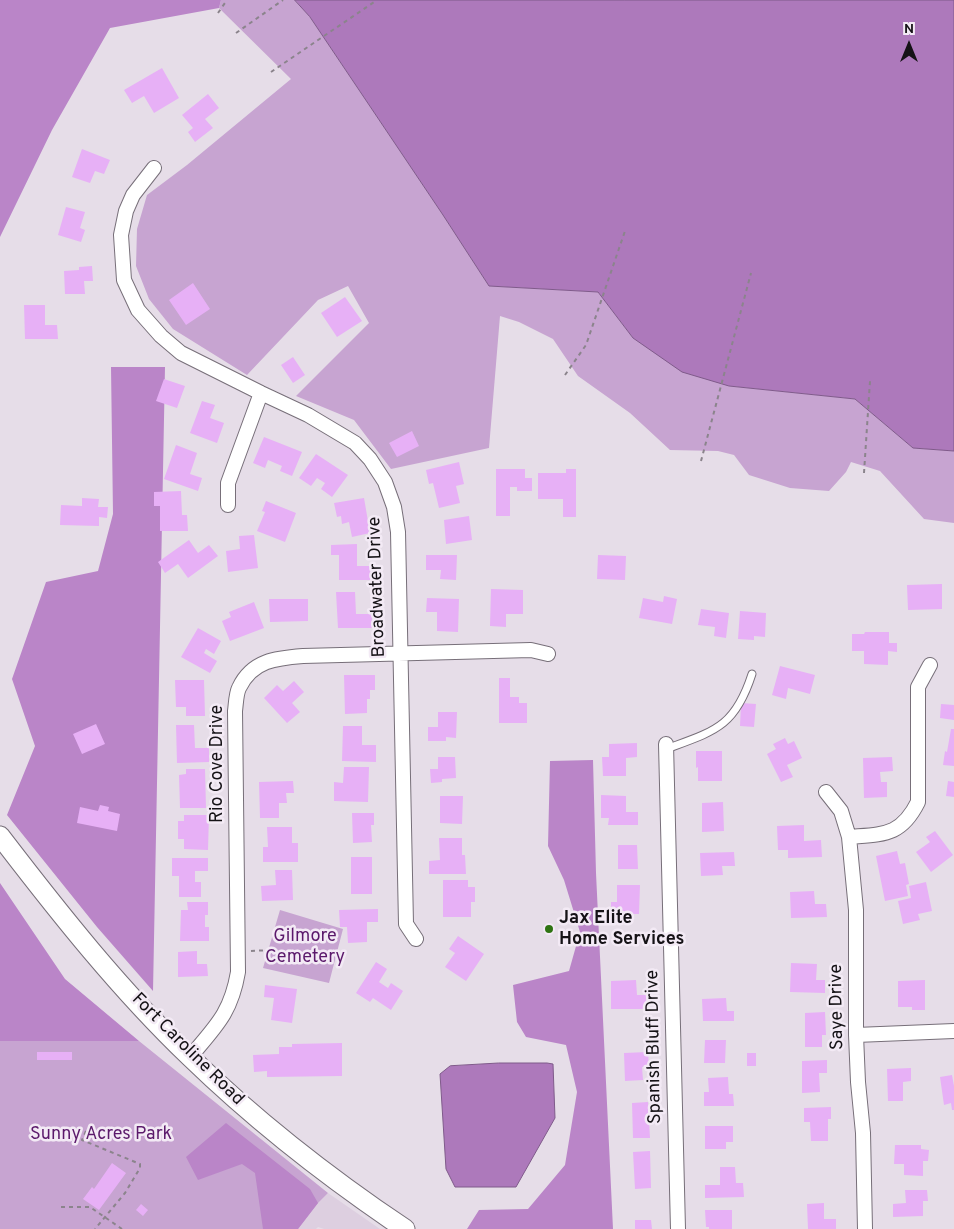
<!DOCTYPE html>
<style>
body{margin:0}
#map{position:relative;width:954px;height:1229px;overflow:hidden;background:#e6dde8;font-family:Overpass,sans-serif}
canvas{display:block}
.north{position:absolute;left:884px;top:20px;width:50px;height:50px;-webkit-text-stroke:4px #f3eaf5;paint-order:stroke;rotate:0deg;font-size:14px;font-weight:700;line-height:20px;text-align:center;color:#151216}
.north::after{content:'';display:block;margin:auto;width:18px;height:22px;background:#151216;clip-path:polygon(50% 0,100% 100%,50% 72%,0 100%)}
</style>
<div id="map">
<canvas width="954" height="1229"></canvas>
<div class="north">N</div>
</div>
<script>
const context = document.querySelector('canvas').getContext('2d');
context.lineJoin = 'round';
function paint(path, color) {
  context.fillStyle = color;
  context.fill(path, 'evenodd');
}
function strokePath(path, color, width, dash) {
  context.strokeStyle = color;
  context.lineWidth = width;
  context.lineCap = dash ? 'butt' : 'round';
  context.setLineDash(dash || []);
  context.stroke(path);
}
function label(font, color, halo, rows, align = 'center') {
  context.font = font + ' Overpass,sans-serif';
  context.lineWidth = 5;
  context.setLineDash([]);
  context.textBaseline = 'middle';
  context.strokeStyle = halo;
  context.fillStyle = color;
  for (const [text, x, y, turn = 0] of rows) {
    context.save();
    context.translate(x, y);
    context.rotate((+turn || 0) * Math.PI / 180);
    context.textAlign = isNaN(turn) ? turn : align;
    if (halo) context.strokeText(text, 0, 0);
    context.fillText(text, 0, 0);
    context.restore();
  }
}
const built = new Path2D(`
 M328 1193 380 1229H324L318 1227 316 1229H298L318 1203Z`);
const green = new Path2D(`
 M221 0H295L310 17 443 215 489 286 598 292 633 338 729 386 855 399 913 448 954 451V523L924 519 880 471 851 462 846 472 829 491 790 488 749 475 734 455 718 451 670 450 630 413 578 376 553 339 519 322 500 316 489 448 391 469 354 420 296 396 369 323 348 286 318 300 247 375 173 329 149 299 136 266 137 229 147 195 187 165 291 79 219 8Z
 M280 910 343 929 329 983 263 968Z
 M0 1041H139L328 1193 318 1203 298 1229H0Z`);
const forest = new Path2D(`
 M0 0H221L219 8 110 28 52 130 0 237Z
 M111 367H165L153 991 97 927 7 815 35 746 12 679 46 582 98 571 113 514Z
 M593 760 596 873 613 1229H467L479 1210 528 1209 565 1165 577 1092 566 1045 526 1037 517 1022 513 985 569 971 580 932 564 880 548 846 550 761Z
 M0 883 65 979 139 1041H0Z
 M226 1123 310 1189 318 1203 298 1229H263L255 1173 242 1164 198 1180 186 1157Z`);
const water = new Path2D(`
 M295 0H954V451L913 448 855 399 729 386 682 372 633 338 598 292 489 286 443 215 310 17Z
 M499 1063H547L553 1064 555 1118 516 1187H455L446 1169 440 1074 450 1066Z`);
const building = new Path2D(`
 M162 68 179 98 154 113 144 96 132 103 124 90Z
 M208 94 219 108 205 119 213 128 195 142 188 132 193 128 182 115Z
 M82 149 110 160 104 174 95 171 90 183 72 177Z
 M66 207 85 212 80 228 85 230 81 242 58 235Z
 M92 266 93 281H84L85 294H65L64 271 79 270V267Z
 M193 283 210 309 186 325 169 300Z
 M345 297 362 321 337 337 321 313Z
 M24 305H45V325H57L58 339H25Z
 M293 357 305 375 293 383 281 365Z
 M164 379 185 386 177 408 156 401Z
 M202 401 215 405 210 418 224 423 217 443 190 433Z
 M412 431 419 446 397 457 389 443Z
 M264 437 302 452 292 476 280 471 282 466 268 460 265 468 253 463Z
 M176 445 197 453 190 474 202 478 198 491 164 479Z
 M316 454 348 475 332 497 321 489 325 483 317 478 311 486 299 478Z
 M459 462 464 484 456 486 460 503 439 508 433 483 429 484 426 470Z
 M496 469H525V478H532V491H517V487H510V516H496Z
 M566 469H576V517H563V499H538V473H566Z
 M181 491 182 515H187L188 531H160V506H154V492Z
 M82 498 99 499 98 507H108L107 518 99 517V526L60 525 61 505 82 506Z
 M364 498 370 533 352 537 349 522 342 524 341 516 337 517 334 503Z
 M266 501 296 513 285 542 257 531 265 512 262 511Z
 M469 516 472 540 446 544 444 520Z
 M254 535 258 568 228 572 226 551 240 549 239 536Z
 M189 540 198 553 209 545 218 556 188 578 178 564 165 573 158 562Z
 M357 544V566H372V580H339V555H331V545Z
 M426 555H457L456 580 440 579 441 570H426Z
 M598 555 626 556 625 580 597 579Z
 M942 584V609L908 610 907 585Z
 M491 589 523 590V614H506V627L490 626Z
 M336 592H355L356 614H372V628H338Z
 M664 596 677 599 672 624 639 618 643 598 663 602Z
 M427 598 459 599 458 632 437 631V612H426Z
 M269 599H308V621L270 622Z
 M254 602 264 628 230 641 222 621 231 617 229 612Z
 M701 609 729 613 726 638 714 636 715 627 698 625Z
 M740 611 766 613 765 637 754 636V640L738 639Z
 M198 628 221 641 214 654 206 649 204 653 217 661 210 673 181 657Z
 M865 632H889V643H897V652L888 651V665L864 664V651H852V634H864Z
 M780 666 815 675 810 694 788 688 786 699 772 695Z
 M344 675H375V690H370V699H367V713L345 714Z
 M499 678H510V697H519V703H527V723H499Z
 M175 680H204L205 716H186V707H176Z
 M294 681 304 692 292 703 300 712 287 723 264 698 277 685 283 691Z
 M741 703 756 704 754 727 740 726Z
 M941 704 954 705V720L940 718Z
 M438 712H457L456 738 446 737V741H428V727H438Z
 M96 724 105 744 82 754 73 734Z
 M176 725H194L195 748H209V762L177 763Z
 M343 726H362V745H376V762L342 761Z
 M951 729H954V766L943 765 945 751 947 752Z
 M785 738 788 744 794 741 802 758 787 765 793 777 781 782 767 754 776 749 773 744Z
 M637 743V757L626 758V776H603L602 757H609V744Z
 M696 751H722V781H698V767L696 768Z
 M438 757H455L456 778 442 779V782L431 783 430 769H438Z
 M892 757 893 771 880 772 881 782H887V797L864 798 863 758Z
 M344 767H369L368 802 334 801V782L343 783Z
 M186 769H205L206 808H180L179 775 186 774Z
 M293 781 294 793H286L287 803H279V818H260L259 782Z
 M948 781 954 782V797L946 796Z
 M601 795 626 796V812H638V825H608L609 818H601Z
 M440 796H463L462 824 440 823Z
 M723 802 724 831 702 832V803Z
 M100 805 109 807 108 811 120 814 117 831 77 823 80 807 98 811Z
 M352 813H374V825H371L372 842 353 843Z
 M184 815H209L208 850 184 849V839H178V821H184Z
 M804 825V841L821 840 822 857 788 858V850H778L777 826Z
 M267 827H292V843H298V862H263V847H268Z
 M935 831 953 855 931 872 916 852 930 842 926 837Z
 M439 838H462V855H465L466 874H429V861L440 860Z
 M618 845H637L638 869H618Z
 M897 851 900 864 905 863 909 884 906 885 908 896 885 901 876 856Z
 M734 852 735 866H722L723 875 701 876 700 853Z
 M351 857H372V894H351Z
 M172 858H208V871H195V882H201V897H179V876H172Z
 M275 870H292L293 900 262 901 261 886 276 885Z
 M443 880H468V887H475V902H471V917H443Z
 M926 882 932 911 918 914 920 920 903 924 898 901 911 898 909 886Z
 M617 885H640L639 914H611V902H617Z
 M814 891 815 904H826L827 917 791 918 790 892Z
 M187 902H208V915H205V927H209V941H180L181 910H188Z
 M378 909V922H367V942L348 943 347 927H340L339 910Z
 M458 936 484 954 466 981 445 967 455 953 449 949Z
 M197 951V964H207L208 976 178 977V952Z
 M376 962 387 969 379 982 388 988 391 983 403 991 391 1010 373 998 370 1002 356 993Z
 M791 963 817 964 816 980H825V993L790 992Z
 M636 980 637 995H647L648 1009H611V981Z
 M925 980V1010H912V1007H898V981Z
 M265 985 297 989 292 1023 271 1020 274 998 264 997Z
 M726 998 727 1011H734V1021H703L702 999Z
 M825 1012 826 1035H822V1047H805V1013Z
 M705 1040H726L725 1063H704Z
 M342 1043V1076L267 1077V1071L254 1072 253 1055 279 1054V1047H292V1044Z
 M37 1052H72V1060H37Z
 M648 1052 649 1067H642L643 1080 625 1081 624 1053Z
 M747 1053H756V1066H747Z
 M827 1060V1073H819L820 1092 802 1093V1061Z
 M911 1068V1081L903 1082V1101H888L887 1069Z
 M952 1075 954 1086V1110H952L951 1103 944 1105 940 1077Z
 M728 1077 729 1094H733L734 1106H704V1092H709L708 1078Z
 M648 1102 650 1138H633L632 1103Z
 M831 1107V1119H828V1141H811L810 1122H804V1108Z
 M705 1126H733V1142H726V1149H705Z
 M895 1145H921V1149L929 1150 928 1161H923V1176L904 1175V1164H894Z
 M650 1151 651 1188 635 1189 633 1152Z
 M112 1163 126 1173 99 1210 83 1199 92 1187 94 1189Z
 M720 1167H735L736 1183H743L744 1197 705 1198V1185H720Z
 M905 1190H927L928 1201H923V1216L893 1217V1204L906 1203Z
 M824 1203V1219H836V1229H808L807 1204Z
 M141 1204 148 1210 143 1216 136 1210Z
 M705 1210H732V1229H709V1227H706Z
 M635 1220H651L652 1229H635Z`);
const path = new Path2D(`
 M218 13 227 0
 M236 33 283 0
 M271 72 377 0
 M565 375 586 345 625 231
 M701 461 751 273
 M864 473 870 381
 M251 951 271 950
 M86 1131 82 1140 140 1164V1168L125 1193 95 1229
 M61 1207H90L122 1229`);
const lane = new Path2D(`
 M666 749C715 731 735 727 752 674`);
const street = new Path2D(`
 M154 168 133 195 126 211 121 235 124 280 138 310 161 336 181 353 261 393 308 415 355 443 370 459 385 482 394 507 398 532 406 924 416 939
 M228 505V483L261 393
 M666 744 678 1229
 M826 792 841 811 849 837 856 910V1035L858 1082 863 1133 865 1229
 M849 837C884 834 901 836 918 802V687L930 665
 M856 1035 954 1031
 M190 1057C216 1026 231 1013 238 972L235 711C236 704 236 694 239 688 252 660 277 658 303 656L531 650 548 654`);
const secondary = new Path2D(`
 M0 836C59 913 120 990 190 1057 256 1121 329 1178 405 1229`);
const markers = [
 [549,929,5,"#2e7312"]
];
const streetNames = [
 ["Broadwater Drive",378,587,-92],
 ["Rio Cove Drive",218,764,-90],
 ["Saye Drive",838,1007,-91],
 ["Spanish Bluff Drive",655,1047,-91],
 ["Fort Caroline Road",187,1050,45]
];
const poiNames = [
 ["Jax Elite",559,919],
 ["Home Services",559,940]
];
const parkNames = [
 ["Gilmore",305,937],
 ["Cemetery",305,958],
 ["Sunny Acres Park",101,1135]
];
paint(built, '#ddcfe0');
paint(green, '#c7a4d1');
paint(forest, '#ba85c8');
paint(water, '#ad79bb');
strokePath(water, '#7f5a8a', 1);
paint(building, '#e7b0f6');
strokePath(lane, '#776f79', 9);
strokePath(street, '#776f79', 16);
strokePath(secondary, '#776f79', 21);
strokePath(path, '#8b848c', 2, [4, 4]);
strokePath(lane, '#fff', 7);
strokePath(street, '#fff', 14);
strokePath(secondary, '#fff', 19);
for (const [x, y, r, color] of markers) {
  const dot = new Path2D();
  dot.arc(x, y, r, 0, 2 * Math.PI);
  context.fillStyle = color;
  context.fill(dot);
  strokePath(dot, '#f3eaf5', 2);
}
label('18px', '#151216', '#f3eaf5', streetNames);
label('bold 18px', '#151216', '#f3eaf5', poiNames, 'left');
label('18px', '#5b196b', '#f3eaf5', parkNames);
</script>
